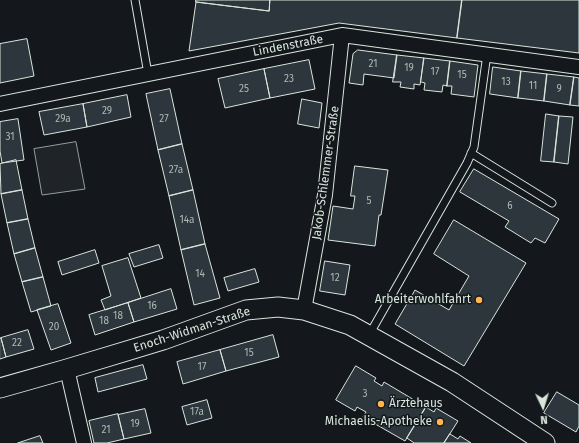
<!DOCTYPE html>
<meta charset="utf-8">
<style>
body{margin:0}
#map{position:relative;width:579px;height:443px;overflow:hidden;background:#14181c;font-family:"Fira Sans",sans-serif}
canvas{display:block}
.north{position:absolute;left:523px;top:387px;width:40px;height:40px;-webkit-text-stroke:3px #14181c;paint-order:stroke;rotate:176deg;font-size:11px;font-weight:700;line-height:16px;text-align:center;color:#d8e6dc}
.north::after{content:'';display:block;margin:auto;width:14px;height:18px;background:#d8e6dc;clip-path:polygon(50% 0,100% 100%,50% 72%,0 100%)}
</style>
<div id="map">
<canvas width="579" height="443"></canvas>
<div class="north">N</div>
</div>
<script>
const context = document.querySelector('canvas').getContext('2d');
context.lineJoin = 'round';
function paint(path, color) {
  context.fillStyle = color;
  context.fill(path, 'evenodd');
}
function strokePath(path, color, width, dash) {
  context.strokeStyle = color;
  context.lineWidth = width;
  context.lineCap = dash ? 'butt' : 'round';
  context.setLineDash(dash || []);
  context.stroke(path);
}
function label(font, color, halo, rows, align = 'center') {
  context.font = font + ' "Fira Sans",sans-serif';
  context.lineWidth = 3;
  context.setLineDash([]);
  context.textBaseline = 'middle';
  context.strokeStyle = halo;
  context.fillStyle = color;
  for (const [text, x, y, turn = 0] of rows) {
    context.save();
    context.translate(x, y);
    context.rotate((+turn || 0) * Math.PI / 180);
    context.textAlign = isNaN(turn) ? turn : align;
    if (halo) context.strokeText(text, 0, 0);
    context.fillText(text, 0, 0);
    context.restore();
  }
}
const green = new Path2D(`
 M76 142 85 189 42 195 34 149Z`);
const building = new Path2D(`
 M196 0H270L269 11 196 2Z
 M270 0H462L457 38 339 23 189 51 196 2 269 11Z
 M462 0H579V53L457 38Z
 M27 39 34 76 0 83V44Z
 M358 50 397 55 394 78 364 74 363 85 349 83 353 54Z
 M397 55 424 58 420 85 414 84V89L400 87 401 82H393Z
 M424 58 450 61 447 86 443 85 442 92 424 90 425 83 421 82Z
 M309 60 315 89 270 98 264 69Z
 M450 61 478 65 474 97 451 94 452 86H447Z
 M493 67 521 71 518 98 490 94Z
 M264 69 270 98 225 108 218 79Z
 M521 71 547 74 544 101 518 98Z
 M547 74 574 77 570 105 544 101Z
 M574 77 579 78V106L570 105Z
 M170 89 182 144 158 150 146 94Z
 M127 95 131 117 87 127 83 104Z
 M302 99 322 103 319 128 298 124Z
 M83 104 87 127 44 135 39 112Z
 M546 114 559 116 554 162 541 161Z
 M559 116 573 117 568 164 554 162Z
 M18 119 24 160 2 163 0 151V122Z
 M182 144 193 190 169 196 158 150Z
 M16 160 22 190 1 194 0 164Z
 M355 166 388 170 381 215H379L375 246 328 240 333 206 353 209 355 196H351Z
 M474 169 559 219 545 243 535 238 531 243 505 227 509 221 460 192Z
 M22 190 28 219 7 223 1 194Z
 M193 190 205 244 181 250 169 196Z
 M28 219 35 248 14 254 7 223Z
 M454 220 526 263 464 366 395 324 415 290 449 310 469 276 434 254Z
 M205 244 220 298 194 305 181 250Z
 M159 245 163 258 134 267 129 254Z
 M35 248 43 277 22 282 14 254Z
 M95 250 99 263 62 275 58 262Z
 M128 258 141 298 105 310 101 300 111 296 102 266Z
 M325 261 350 265 345 295 320 291Z
 M255 269 259 282 228 291 224 278Z
 M43 277 51 306 31 312 22 282Z
 M171 289 177 309 134 322 128 303Z
 M128 303 134 322 95 335 89 315Z
 M58 304 71 343 51 350 37 310Z
 M28 330 34 349 6 357 1 338Z
 M273 335 279 357 226 371 220 350Z
 M0 338H1L6 357 0 359Z
 M220 350 226 371 183 384 177 362Z
 M143 365 147 379 98 392 95 378Z
 M356 366 376 378 374 381 382 386 384 382 426 407 405 441 363 417 366 412 357 407 355 411 336 400Z
 M557 392 579 405V426L576 432 544 413Z
 M207 400 212 418 187 425 182 407Z
 M426 407 434 412 436 408 458 421 444 443H414L407 438Z
 M145 409 151 433 124 439 118 415Z
 M118 414 124 439 107 443H94L89 421Z
 M450 434 458 439 460 436 471 443H444Z
 M40 436 43 443H18Z`);
const lane = new Path2D(`
 M135 0 148 74
 M471 153 552 203
 M369 335 467 163 474 147 487 54`);
const street = new Path2D(`
 M0 104 342 35 579 67
 M304 310 325 195 342 35
 M67 369 84 443`);
const secondary = new Path2D(`
 M0 388 67 369 163 340 246 310 278 307 304 310 350 325 452 382 545 443`);
const markers = [
 [479,300,4,"#ffb74d"],
 [381,404,4,"#ffb74d"],
 [440,422,4,"#ffb74d"]
];
const numberNames = [
 ["21",373,64],
 ["19",409,68],
 ["17",435,72],
 ["15",462,75],
 ["23",289,79],
 ["13",506,82],
 ["11",533,86],
 ["25",244,89],
 ["9",559,89],
 ["29",107,111],
 ["29a",63,119],
 ["27",164,119],
 ["31",10,137],
 ["27a",176,170],
 ["5",369,201],
 ["6",510,206],
 ["14a",187,220],
 ["14",200,274],
 ["12",335,278],
 ["16",152,306],
 ["18",118,316],
 ["18",104,321],
 ["20",54,327],
 ["22",17,343],
 ["15",249,353],
 ["17",202,367],
 ["3",365,394],
 ["17a",197,412],
 ["19",135,424],
 ["21",106,430]
];
const streetNames = [
 ["Lindenstraße",288,46,-11],
 ["Jakob-Schlemmer-Straße",326,173,-82],
 ["Enoch-Widman-Straße",192,330,-18]
];
const poiNames = [
 ["Arbeiterwohlfahrt",471,300],
 ["Ärztehaus",389,404,"left"],
 ["Michaelis-Apotheke",432,422]
];
paint(green, '#202428');
strokePath(green, '#939e99', 1);
paint(building, '#2c363c');
strokePath(building, '#d8e6dc', 1);
strokePath(lane, '#d8e6dc', 9);
strokePath(street, '#d8e6dc', 16);
strokePath(secondary, '#d8e6dc', 21);
strokePath(lane, '#14181c', 7);
strokePath(street, '#14181c', 14);
strokePath(secondary, '#14181c', 19);
for (const [x, y, r, color] of markers) {
  const dot = new Path2D();
  dot.arc(x, y, r, 0, 2 * Math.PI);
  context.fillStyle = color;
  context.fill(dot);
  strokePath(dot, '#14181c', 1.5);
}
label('10px', '#adbab4', null, numberNames);
label('12px', '#d8e6dc', '#14181c', streetNames);
label('12px', '#d8e6dc', '#14181c', poiNames, 'right');
</script>
